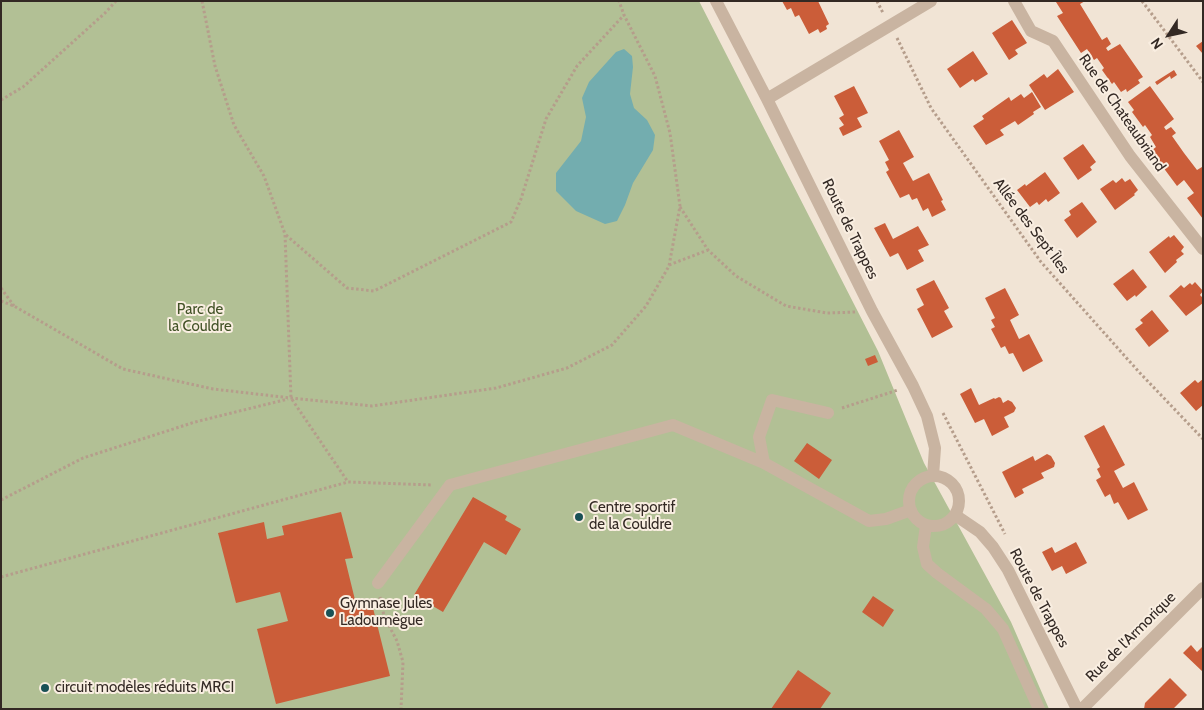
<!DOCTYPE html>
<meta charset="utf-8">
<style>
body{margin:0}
#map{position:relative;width:1204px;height:710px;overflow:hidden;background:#f1e4d5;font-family:Cabin,sans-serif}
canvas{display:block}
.frame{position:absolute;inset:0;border:2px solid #332924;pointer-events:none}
.north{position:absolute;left:1144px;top:10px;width:50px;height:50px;-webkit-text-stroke:4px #f9eee1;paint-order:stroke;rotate:235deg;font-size:14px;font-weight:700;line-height:20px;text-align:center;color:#332924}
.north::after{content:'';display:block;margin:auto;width:18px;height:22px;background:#332924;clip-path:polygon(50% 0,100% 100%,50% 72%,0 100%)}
</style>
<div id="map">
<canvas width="1204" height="710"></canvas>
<div class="frame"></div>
<div class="north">N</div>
</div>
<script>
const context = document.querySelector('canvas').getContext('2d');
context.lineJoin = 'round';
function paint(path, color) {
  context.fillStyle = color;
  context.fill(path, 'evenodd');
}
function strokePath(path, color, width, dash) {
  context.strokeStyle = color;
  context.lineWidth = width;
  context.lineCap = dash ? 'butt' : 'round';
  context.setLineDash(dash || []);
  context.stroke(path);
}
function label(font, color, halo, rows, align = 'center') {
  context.font = font + ' Cabin,sans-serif';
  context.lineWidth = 4;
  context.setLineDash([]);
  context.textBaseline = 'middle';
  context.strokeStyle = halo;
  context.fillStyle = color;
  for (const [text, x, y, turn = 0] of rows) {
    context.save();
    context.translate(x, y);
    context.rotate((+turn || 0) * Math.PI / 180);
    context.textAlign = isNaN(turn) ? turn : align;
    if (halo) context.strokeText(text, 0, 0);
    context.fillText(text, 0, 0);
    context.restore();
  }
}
const green = new Path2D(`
 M1 1H699L878 351 924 463 1011 622 1049 709H1Z`);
const water = new Path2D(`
 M624 49 632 56 633 67 630 94 634 108 647 120 655 135 653 150 633 183 625 205 617 221 605 224 576 211 556 191V173L581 141 586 117 582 98 589 82 616 52Z`);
const building = new Path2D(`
 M782 1H818L829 24 826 26 827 29 820 33 818 29 809 34 799 15 795 17 791 8 787 10Z
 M1058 1H1085L1080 4 1102 40 1107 37 1111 44 1106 48 1108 51 1120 44 1143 77 1138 80 1140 83 1127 92 1126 89 1121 92 1114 82 1112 84 1102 70 1104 68 1097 58 1094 60 1087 49 1081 53 1057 16 1063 13 1056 2Z
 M1012 20 1027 43 1015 50 1018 54 1009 60 992 33Z
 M1203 41V54L1196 46Z
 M973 51 988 74 975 82 973 79 960 88 947 69Z
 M1058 69 1074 92 1045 110 1029 85 1044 74 1047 78Z
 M1174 70 1177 75 1171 79 1170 76 1157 85 1155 82Z
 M854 86 868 113 857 118 862 127 843 136 839 128 844 125 839 118 844 115 834 96Z
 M1150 86 1174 119 1164 127 1166 130 1171 127 1176 133 1172 136 1184 153 1197 170 1202 167 1203 168V219L1187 198 1194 193 1184 180 1177 186 1151 151 1156 147 1150 137 1152 135 1145 125 1143 127 1132 112 1134 110 1128 102Z
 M1032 92 1041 107 1033 112 1034 114 1018 125 1015 121 1000 130 1004 135 986 145 973 126 984 119 982 116 1009 97 1011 101 1021 94 1024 98Z
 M899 130 914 157 903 163 913 181 929 173 943 200 941 201 946 210 932 217 928 208 923 211 917 198 912 200 909 194 900 198 886 172 889 170 885 162 889 160 879 141Z
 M1083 144 1096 162 1090 167 1092 170 1078 180 1063 158Z
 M1045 172 1060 193 1048 202 1046 199 1039 205 1037 202 1030 207 1017 190 1025 184 1026 186Z
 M1122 178 1125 182 1130 179 1138 190 1134 194 1135 195 1115 210 1100 189 1113 180 1116 183Z
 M1082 202 1097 222 1077 238 1064 220 1071 215 1069 211Z
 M885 223 893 239 918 226 929 245 918 250 924 261 907 270 898 253 890 257 874 228Z
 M1174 235 1184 247 1181 251 1184 254 1176 260 1177 262 1165 273 1149 252 1169 236 1170 238Z
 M1133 269 1147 287 1136 297 1135 295 1127 301 1113 284Z
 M934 280 949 308 944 311 953 327 932 338 917 309 924 305 916 289Z
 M1195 282 1203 291 1200 295 1203 298V303L1186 316 1169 296 1181 285 1184 288 1190 283 1192 285Z
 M1005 288 1019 315 1010 320 1019 339 1029 334 1043 361 1023 372 1013 353 1009 354 1005 346 1001 348 991 329 995 327 991 320 995 318 985 298Z
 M1152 310 1169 331 1149 347 1135 329 1143 323 1140 320Z
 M875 355 878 362 868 366 865 359Z
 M1203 379V405L1196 411 1180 393 1195 380 1198 383Z
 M971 388 979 405 994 398 995 399 999 397 1001 398 1003 403 1008 400 1012 402 1016 408 1014 412 1004 417 1009 427 992 436 984 419 975 423 960 394Z
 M1104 425 1125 465 1114 471 1123 488 1134 482 1148 510 1128 520 1118 502 1114 504 1110 494 1105 497 1096 480 1101 477 1097 469 1100 467 1084 436Z
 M807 443 832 460 819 479 794 461Z
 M1047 454 1051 456 1055 463 1054 467 1041 473 1044 478 1022 489 1024 493 1015 498 1002 472 1033 456 1035 461Z
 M473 497 507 516 505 520 521 529 506 555 484 542 443 612 414 595Z
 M341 512 353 558 345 559 356 604 371 600 390 676 276 704 257 629 288 621 280 592 236 603 218 533 264 522 267 539 284 535 282 526Z
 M1076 542 1087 563 1066 574 1062 566 1052 571 1042 552 1052 547 1055 553Z
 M873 596 894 610 883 627 862 612Z
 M1191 645 1197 652 1203 646V672L1183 653Z
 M798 670 831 693 820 709H771Z
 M1170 678 1187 695 1173 709H1144L1145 703Z`);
const path = new Path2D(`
 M202 1 215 66 234 125 264 176 285 234 291 398 348 482
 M877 1 883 13
 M1142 1 1203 82
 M897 38 931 108 1041 262 1139 372 1203 439
 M1 100 23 87 105 13 116 1
 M680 207 708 250 736 276 786 306 827 313 856 312
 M286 235 347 288 374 291 511 222 521 199 546 119 577 66 624 15
 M669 265 708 250
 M1 288 14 306
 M1 301 14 306 123 369 213 389 291 398 372 406 496 388 567 368 612 345 646 306 669 266 680 206 670 133 655 76 624 15 619 1
 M842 408 898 390
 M943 413 1005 534
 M1 500 83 458 195 422 288 399
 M1 577 348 482 433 485
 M380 597 384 616 397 641 403 662 401 709`);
const minor = new Path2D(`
 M716 1 767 99 872 311 913 386 927 416 935 448 933 476
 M1014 1 1031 31 1053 41 1130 156 1203 249
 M767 99 931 1
 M828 413 772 400 759 437 764 463 869 521 886 519 911 510
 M909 501a25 25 0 1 1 50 0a25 25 0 1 1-50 0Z
 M955 515 980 532 993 547 1008 570 1077 709
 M926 525 923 547 927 564 937 573 986 609 1003 629 1039 709
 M378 583 450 485 673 425 764 463
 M1082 709 1203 588`);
const markers = [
 [579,517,5,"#195156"],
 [330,613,5,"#195156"],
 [45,688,5,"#195156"]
];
const streetNames = [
 ["Rue de Chateaubriand",1122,113,55],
 ["Allée des Sept Îles",1031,226,53],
 ["Route de Trappes",850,229,64],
 ["Route de Trappes",1039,598,62],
 ["Rue de l'Armorique",1131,637,-45]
];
const parkNames = [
 ["Parc de",200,310],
 ["la Couldre",200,327]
];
const poiNames = [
 ["Centre sportif",589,508],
 ["de la Couldre",589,525],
 ["Gymnase Jules",340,604],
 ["Ladoumègue",340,621],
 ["circuit modèles réduits MRCI",55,688]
];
paint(green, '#b2c095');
paint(water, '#73adaf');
paint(building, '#cb5d39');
strokePath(path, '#b59d8b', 3, [2.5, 2.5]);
strokePath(minor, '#c9b4a1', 12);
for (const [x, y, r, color] of markers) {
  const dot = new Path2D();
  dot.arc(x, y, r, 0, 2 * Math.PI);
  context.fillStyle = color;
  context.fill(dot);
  strokePath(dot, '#f9eee1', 2);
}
label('15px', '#332924', '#f9eee1', streetNames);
label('15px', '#425227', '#f9eee1', parkNames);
label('15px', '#332924', '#f9eee1', poiNames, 'left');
</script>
